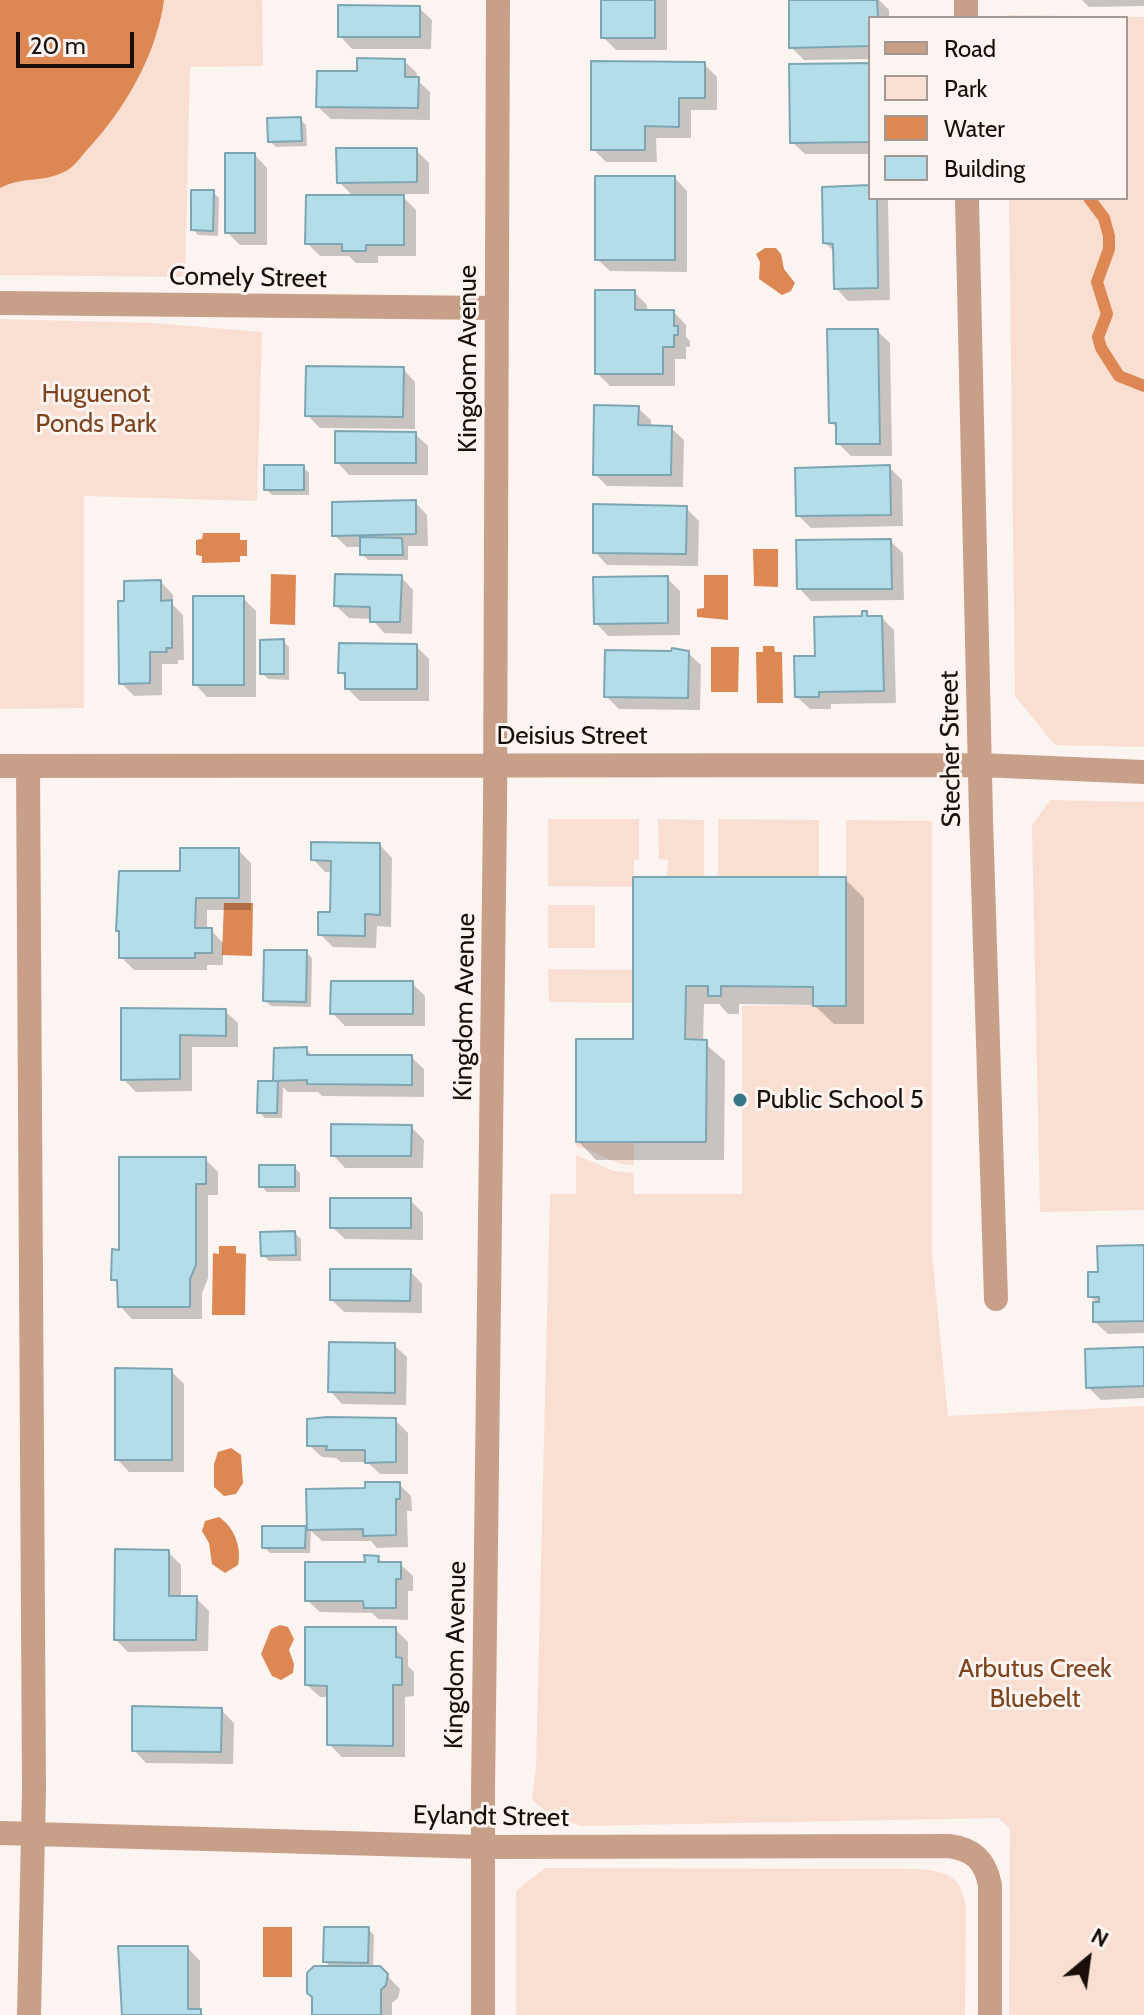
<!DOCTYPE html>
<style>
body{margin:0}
#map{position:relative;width:1144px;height:2015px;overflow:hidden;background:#fcf4f1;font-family:Cabin,sans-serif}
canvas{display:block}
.legend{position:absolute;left:868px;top:16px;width:260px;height:184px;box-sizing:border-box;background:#fcf4f1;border:2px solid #a29894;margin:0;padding:10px 14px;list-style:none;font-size:24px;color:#1a0f08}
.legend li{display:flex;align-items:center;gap:16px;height:40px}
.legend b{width:40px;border:2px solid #a29894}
.north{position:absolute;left:1048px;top:1919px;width:80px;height:80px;-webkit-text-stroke:6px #fcf4f1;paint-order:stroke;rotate:29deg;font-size:22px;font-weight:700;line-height:32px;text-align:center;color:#1a0f08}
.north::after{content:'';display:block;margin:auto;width:28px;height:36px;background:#1a0f08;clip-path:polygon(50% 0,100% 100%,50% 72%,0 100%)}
.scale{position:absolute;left:16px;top:32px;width:118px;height:36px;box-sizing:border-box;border:4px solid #1a0f08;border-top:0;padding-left:10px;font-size:24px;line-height:28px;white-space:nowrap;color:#1a0f08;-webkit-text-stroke:6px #fcf4f1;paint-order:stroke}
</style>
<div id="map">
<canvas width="1144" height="2015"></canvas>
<ul class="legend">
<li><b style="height:10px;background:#c8a08a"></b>Road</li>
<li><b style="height:22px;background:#f8dfd1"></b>Park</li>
<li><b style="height:22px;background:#dd8753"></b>Water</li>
<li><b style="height:22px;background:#b3dde9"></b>Building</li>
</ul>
<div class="north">N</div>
<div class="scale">20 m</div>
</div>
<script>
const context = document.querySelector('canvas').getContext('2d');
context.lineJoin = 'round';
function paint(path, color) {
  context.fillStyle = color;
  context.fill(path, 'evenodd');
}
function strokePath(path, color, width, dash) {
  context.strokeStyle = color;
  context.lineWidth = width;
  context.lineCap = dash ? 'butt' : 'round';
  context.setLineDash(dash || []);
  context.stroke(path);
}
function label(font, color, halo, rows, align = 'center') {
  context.font = font + ' Cabin,sans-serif';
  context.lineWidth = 6;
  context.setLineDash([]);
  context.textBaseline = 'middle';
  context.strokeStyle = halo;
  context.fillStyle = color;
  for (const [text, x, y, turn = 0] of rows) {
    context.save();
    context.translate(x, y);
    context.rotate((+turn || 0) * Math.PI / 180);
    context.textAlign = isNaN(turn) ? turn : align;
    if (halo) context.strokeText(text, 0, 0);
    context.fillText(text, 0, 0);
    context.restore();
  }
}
const green = new Path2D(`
 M0 0H262L263 66 190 67 185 277 0 275Z
 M1007 15 1144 17V747L1055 745 1015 696 1009 198H1126V18H1007Z
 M0 319 154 323 262 332 257 501 84 496V708L0 709Z
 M1050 800 1144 802V1210L1040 1212 1032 825Z
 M548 819H639V859L634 860V887L548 886Z
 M658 819 704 820V877H667L668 860 659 859Z
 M718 819 819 820V878L718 877Z
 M846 820 932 821V1255L948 1416 1144 1406V2015H1009L1010 1829 998 1818 582 1826 555 1819 532 1800 536 1767 550 1194H576V1155L614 1171 634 1173V1194H742V1006L846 1005Z
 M548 905H595V948H548Z
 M548 969 633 970V1003L549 1002Z
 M576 1142H634V1165C610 1166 597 1148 576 1147Z
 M545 1868 919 1869C949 1872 961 1876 966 1908L965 2015H516V1891Z`);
const water = new Path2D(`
 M0 0H164C157 54 124 111 86 151 80 158 73 168 64 172 42 183 23 176 0 188Z
 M765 248H776L781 254 784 269 795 283 791 291 782 295 759 279 760 262 756 254Z
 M203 533H240V540H247V556H240V562L202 563V556L196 555V540L202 539Z
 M753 549H778V587L754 586Z
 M271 574 296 575 295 625 270 624Z
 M704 575H728V620L697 617V609L704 608Z
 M763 646H774L775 652H782L783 703H757L756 652H763Z
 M711 647H739L738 692H711Z
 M224 903H253L252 956 222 955Z
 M219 1246H236V1253L246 1254 245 1315H212L213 1253 219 1254Z
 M231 1448 241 1455 243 1483 236 1494 224 1496 214 1487V1464L218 1452Z
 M219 1517C234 1527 242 1547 238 1565L225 1573 212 1564 209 1543 202 1531 205 1521Z
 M280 1625 288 1627 294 1639 289 1650 294 1664 293 1673 281 1680 272 1676 261 1654 271 1629Z
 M263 1927H292V1977H263Z`);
const shadow = new Path2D(`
 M603 0H667V50H616L603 37Z
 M791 0H879L889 10V18H870V59L804 60 791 47Z
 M1082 0H1144V6L1089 7Z
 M419 8 432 20 431 49H352L340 36Z
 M404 61 417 73 416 79 430 92V120L331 119 318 107 359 73Z
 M704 64 717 77V110H691V138H656L657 162H606L593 149Z
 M870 65V154H805L792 142Z
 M300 119 306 125 307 146 276 147 270 141Z
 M416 150 429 163V194H400L416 210V256H378V263H356L349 256H320L307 243 354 197 339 182Z
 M255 155 267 168V245H240L227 232Z
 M675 178 687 191V272L610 271 597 259Z
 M870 187V198L888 200 890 300 848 301 836 288 835 252 825 243Z
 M213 192 219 198 218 236 198 235 193 229Z
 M634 292 647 305V312H674L686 325V337L690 341V347H686V359H675V386H610L597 373Z
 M877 331 890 343 892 456H851L838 443V429L831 422Z
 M403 369 415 382V429L320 428 307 415Z
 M638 408 651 420V427L671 428 684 440 683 487 607 486 595 474Z
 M415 434 428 446V475H349L337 462Z
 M303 467 309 473V495H272L266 489Z
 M889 467 902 480 903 526 811 528 798 515Z
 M415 502 427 515 428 546H408V560H368L362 554V547H347L334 535Z
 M686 508 699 521 698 566 607 565 595 552Z
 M890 541 903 553 904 600 811 601 799 588Z
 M401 577 413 590 412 634 384 633 372 619 349 618 336 606Z
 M667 578 680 591V635L608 636 596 623Z
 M161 582 173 595V605L183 615 184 660H178V664H162V695L134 696 121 683Z
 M243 598 256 611V697H207L195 684Z
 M866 613 871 618H882L894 630 896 703 831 704V709H810L797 697 817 658 864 618Z
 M283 641 289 647V680L268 679 262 673Z
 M416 646 429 659V701H360L347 688V679L340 672Z
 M688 653 701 665 700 710 619 709 606 696Z
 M380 845 392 858 391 927 377 926 376 948 333 947 320 934 332 914V872H325L313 859Z
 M238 850 251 863V910H207V930H211L223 943V965H207V970H134L121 957V933L118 930 182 873Z
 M635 879H845L864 898V1024H834L814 1005 739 1004V1014H728L719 1004H704L703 1042 725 1061 724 1160H596L578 1141 635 1041Z
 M306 952 312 958 311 1007 271 1006 265 1001Z
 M412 983 425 996V1026H345L332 1013Z
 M123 1010 225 1011 238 1023V1047H192V1091L136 1092 123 1079Z
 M306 1049 314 1057H411L424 1069V1097L322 1096 318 1092H288L283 1087 282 1118H265L259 1112 260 1083H279L275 1080Z
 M411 1127 424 1140 423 1168H345L333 1155Z
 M205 1159 218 1172V1195H208V1278L202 1293V1319H132L120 1306 119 1285 113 1279 121 1252Z
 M294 1167 300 1173V1192H267L261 1186Z
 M410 1200 423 1213V1240L345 1239 332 1227Z
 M295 1233 301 1239V1261H269L263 1255Z
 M1144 1247V1333L1108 1334 1095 1322 1098 1304 1090 1296 1100 1273Z
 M410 1271 422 1284V1313L344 1312 332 1300Z
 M394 1345 407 1357 406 1405 342 1404 330 1391Z
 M1144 1349V1398L1101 1400 1088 1387Z
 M171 1371 184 1384V1472H129L117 1459Z
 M395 1420 408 1433V1474H380L367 1462H341L336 1458 322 1457 309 1445Z
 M399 1484 411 1496 412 1511H407L408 1547 377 1548 371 1541H322L311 1531 310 1553H270L264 1547 305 1528 309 1532 308 1491 368 1490Z
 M168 1552 181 1565V1598H196L209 1611 208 1651 128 1652 116 1640Z
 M378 1558 384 1564H400L413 1576V1591H408V1620L378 1619 372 1613 320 1612 307 1600Z
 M395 1629 408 1642V1666L414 1672V1696L405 1697V1757H342L329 1744V1697H320L307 1685Z
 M221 1710 234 1723 233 1764 146 1763 134 1750Z
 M368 1929 374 1935 373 1968H380L400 1989 398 1998 392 2003V2015H314L332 1968 325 1962Z
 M120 1948H188L200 1961V2012L204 2015H124Z`);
const stream = new Path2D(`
 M1089 198 1104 218 1109 236V249L1097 282 1107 314 1098 337 1101 348 1119 376 1144 386`);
const building = new Path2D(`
 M601 0H655V38H601Z
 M789 0H877L878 18H870V46L789 48Z
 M338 5 420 6V37H338Z
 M357 58 405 59V77H419L418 108 316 107 317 71H357Z
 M591 61 705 62V98H679V127L645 126V150H591Z
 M870 63V142L790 143 789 64Z
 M301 117 302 141 268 142 267 118Z
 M336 148H417V182L337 183Z
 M225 153H255V233H225Z
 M595 176H675V260H595Z
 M870 185V198H877L878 288 834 289 833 244 823 243 822 187Z
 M191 190H214L213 231 191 230Z
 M306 195H404V245H366V251H342V244H305Z
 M595 290H635V310H674V326H678V335H674V347H663V374H595Z
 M827 329H878L880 444H836V423H829Z
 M306 366 404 367 403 417 305 416Z
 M594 405 639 406 638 425 672 426 671 475H593Z
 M335 431 416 432V463H335Z
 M264 465H304V490H264Z
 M890 465 891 515 796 516 795 468Z
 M416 500V534L332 536V502Z
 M593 504 687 506 686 554 593 553Z
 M360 537 402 538 403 555H360Z
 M891 539 892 589H797L796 540Z
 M335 574 402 575 400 622H370V607L334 606Z
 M668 576V623L594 624 593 577Z
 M161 580V601L172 600V648H166L167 652H150V683L119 684 118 601H124V581Z
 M193 596H244V685H193Z
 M862 611H867V616H882L884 691 819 692V697H795L794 656H815L814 617 862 616Z
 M284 639V674H260V640Z
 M339 643 417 644V689H345V673H338Z
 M672 648 689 651 688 698 604 697 605 650 671 651Z
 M311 842 380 843V915L365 914V936L318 935V912H330L331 861 311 860Z
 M180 848H239V898H196L195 928H212V953H195V958H119V931H116L119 871H180Z
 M633 877H846V1006H813V987L721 986V996H708V986H686L685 1039 707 1040 706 1142H576V1039H633Z
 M264 950H307L306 1002 263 1001Z
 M331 981H413V1014H330Z
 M121 1008 226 1009V1036L180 1035V1079L121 1080Z
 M307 1047V1055H412V1085L307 1084V1080L273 1081 274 1048Z
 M258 1081H278L277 1113H257Z
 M331 1124 412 1125 411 1156H331Z
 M119 1157H206V1184H196V1265L190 1279V1307H118L117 1280H111L112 1249 119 1250Z
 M259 1165H295V1187H259Z
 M330 1198H411V1228H330Z
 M295 1231 296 1255 261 1256 260 1232Z
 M1144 1245V1321L1093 1322V1302H1099V1297H1088V1272H1098L1097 1246Z
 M330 1269H411L410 1301 330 1300Z
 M329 1342 395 1343V1393L328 1392Z
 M1144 1347V1386L1086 1388 1085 1349Z
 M115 1368 172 1369V1460H115Z
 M327 1417 396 1418V1462L365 1463V1450H326L327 1446H307V1419Z
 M365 1482H400V1499H396V1535L363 1536V1529L307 1530 306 1489 365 1488Z
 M262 1526H306L305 1548H262Z
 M115 1549 169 1550V1596H197L196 1640H114Z
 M364 1555 379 1556 378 1562H401V1579H396V1608H364L363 1601H305V1562H365Z
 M305 1627H396V1657L402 1658V1685H393V1746L327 1745V1686L305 1685Z
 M132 1706 222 1708 221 1752 132 1751Z
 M324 1927H369L368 1963 323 1962Z
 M118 1946H188V2009H201V2015H122Z
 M314 1966H380L388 1974 386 1985 381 1990V2015H312V1997L307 1993V1973Z`);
const minor = new Path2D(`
 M966 18V0
 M967 198 981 818 996 1299
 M0 303 496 308
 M0 766 980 765 1144 772
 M28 767 34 1790 29 2015
 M0 1833 482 1847 949 1846C973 1849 985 1860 990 1885V2015
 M483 2015V1792L495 810 498 0`);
const markers = [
 [740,1100,8,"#357789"]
];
const streetNames = [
 ["Comely Street",248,278,1],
 ["Kingdom Avenue",468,359,-90],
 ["Deisius Street",572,736],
 ["Stecher Street",951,749,-91],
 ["Kingdom Avenue",465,1007,-89],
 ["Kingdom Avenue",456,1655,-89],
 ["Eylandt Street",491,1817,1]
];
const parkNames = [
 ["Huguenot",96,394],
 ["Ponds Park",96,424],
 ["Arbutus Creek",1035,1669],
 ["Bluebelt",1035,1699]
];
const poiNames = [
 ["Public School 5",756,1100]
];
paint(green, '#f8dfd1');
paint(water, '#dd8753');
paint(shadow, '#0003');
strokePath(stream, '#dd8753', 12);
paint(building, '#b3dde9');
strokePath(building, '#7ea6b2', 2);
strokePath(minor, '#c8a08a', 24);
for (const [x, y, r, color] of markers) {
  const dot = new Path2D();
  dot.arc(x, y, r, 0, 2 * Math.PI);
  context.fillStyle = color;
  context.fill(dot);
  strokePath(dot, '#fcf4f1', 3);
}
label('26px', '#1a0f08', '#fcf4f1', streetNames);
label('26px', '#7e441f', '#fcf4f1', parkNames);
label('26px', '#1a0f08', '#fcf4f1', poiNames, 'left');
</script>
